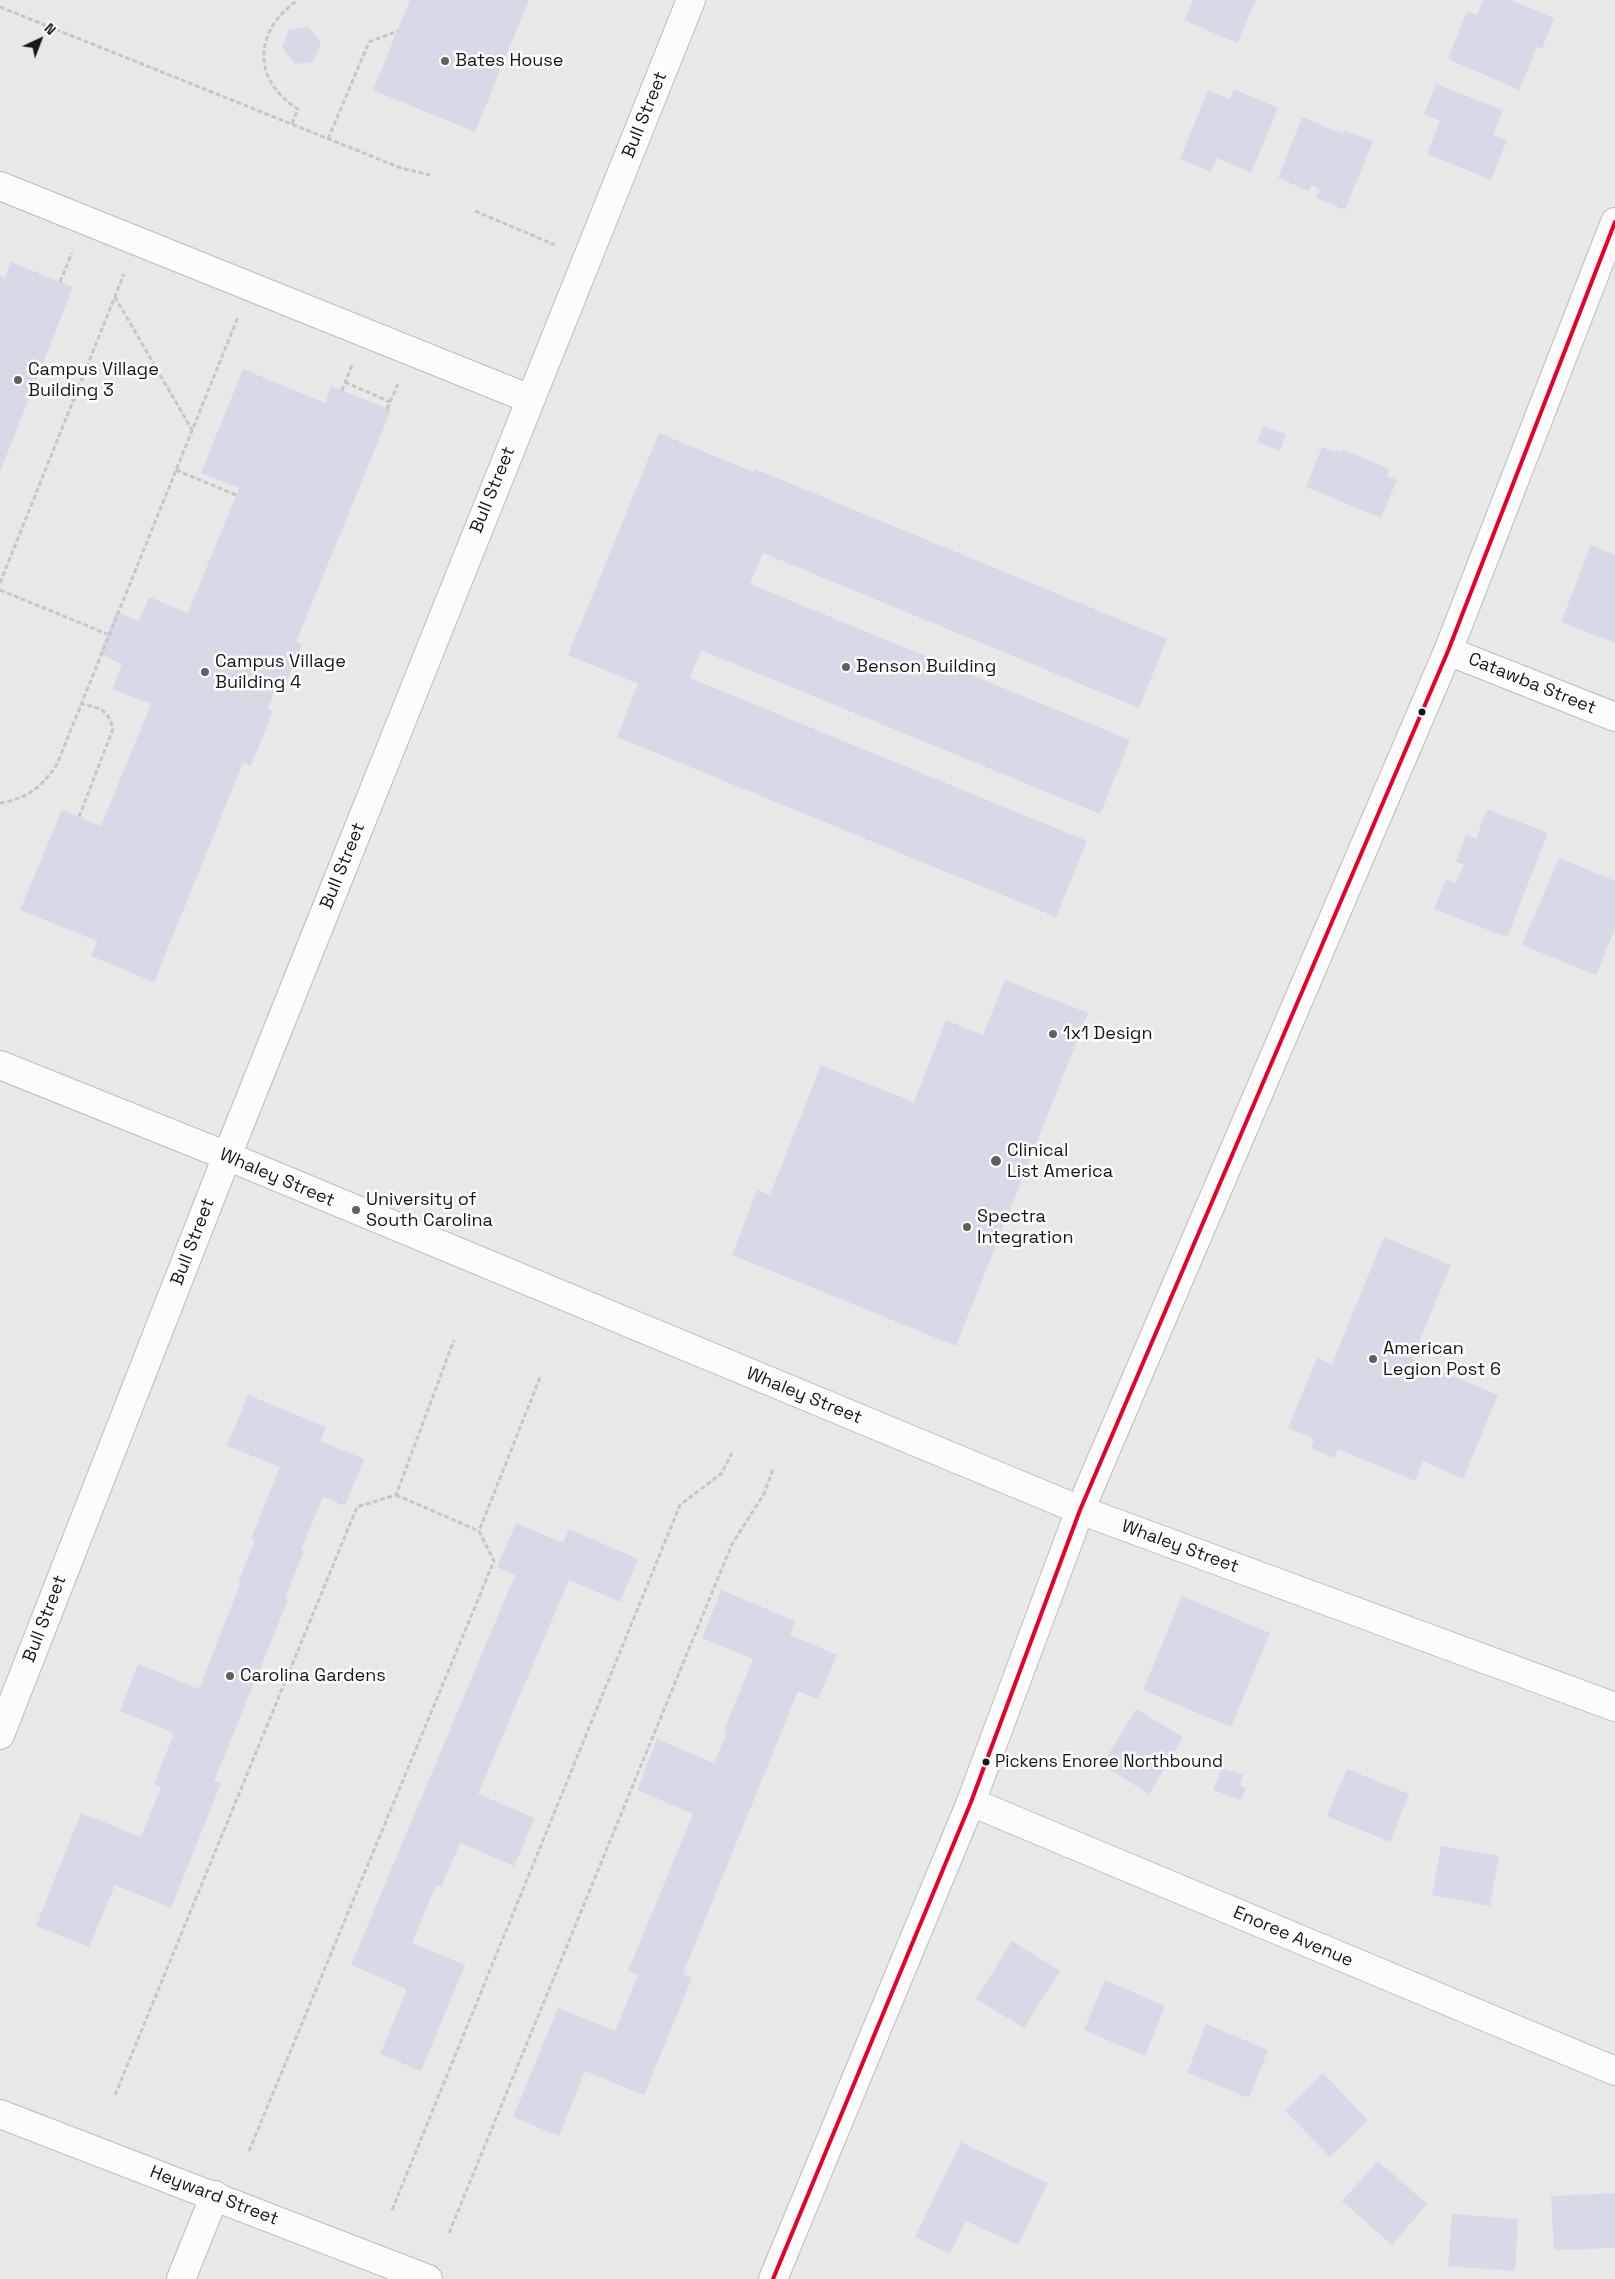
<!DOCTYPE html>
<style>
body{margin:0}
#map{position:relative;width:1615px;height:2279px;overflow:hidden;background:#e8e8e9;font-family:"Space Grotesk",sans-serif}
canvas{display:block}
.north{position:absolute;left:15px;top:15px;width:50px;height:50px;-webkit-text-stroke:4px #fff;paint-order:stroke;rotate:43deg;font-size:14px;font-weight:700;line-height:20px;text-align:center;color:#161717}
.north::after{content:'';display:block;margin:auto;width:18px;height:22px;background:#161717;clip-path:polygon(50% 0,100% 100%,50% 72%,0 100%)}
</style>
<div id="map">
<canvas width="1615" height="2279"></canvas>
<div class="north">N</div>
</div>
<script>
const context = document.querySelector('canvas').getContext('2d');
context.lineJoin = 'round';
function paint(path, color) {
  context.fillStyle = color;
  context.fill(path, 'evenodd');
}
function strokePath(path, color, width, dash) {
  context.strokeStyle = color;
  context.lineWidth = width;
  context.lineCap = dash ? 'butt' : 'round';
  context.setLineDash(dash || []);
  context.stroke(path);
}
function label(font, color, halo, rows, align = 'center') {
  context.font = font + ' "Space Grotesk",sans-serif';
  context.lineWidth = 5;
  context.setLineDash([]);
  context.textBaseline = 'middle';
  context.strokeStyle = halo;
  context.fillStyle = color;
  for (const [text, x, y, turn = 0] of rows) {
    context.save();
    context.translate(x, y);
    context.rotate((+turn || 0) * Math.PI / 180);
    context.textAlign = isNaN(turn) ? turn : align;
    if (halo) context.strokeText(text, 0, 0);
    context.fillText(text, 0, 0);
    context.restore();
  }
}
const building = new Path2D(`
 M410 0H529L475 132 373 90Z
 M1193 0H1256L1237 43 1184 20Z
 M1483 0H1510L1554 18 1542 49 1537 47 1519 90 1448 59 1467 11 1477 15Z
 M309 27 321 43 313 62 294 64 282 47 289 29Z
 M1436 84 1503 110 1493 135 1507 140 1491 180 1427 154 1440 121 1424 114Z
 M1234 89 1278 108 1251 173 1217 158 1211 172 1180 159 1208 90 1229 99Z
 M1302 117 1343 134 1344 130 1373 141 1345 210 1316 198 1320 189 1311 185 1309 191 1278 178Z
 M11 262 73 287 0 472V276L5 278Z
 M243 369 325 403 331 386 391 410 296 642 302 644 286 683 279 680 268 709 273 711 251 766 243 763 154 982 91 956 97 941 20 910 62 810 101 826 151 704 112 689 122 664 99 654 116 612 139 621 149 597 188 613 239 488 201 473Z
 M1263 426 1286 434 1280 451 1257 442Z
 M659 433 753 472 755 469 1167 639 1139 708 763 553 750 584 1130 740 1100 814 701 650 690 678 1087 841 1056 917 617 737 638 684 568 655Z
 M1322 447 1335 452 1336 450 1340 452 1342 449 1390 469 1386 476 1397 480 1381 518 1306 487Z
 M1591 545 1615 555V643L1561 622Z
 M1487 809 1548 833 1507 937 1434 909 1446 879 1456 883 1464 864 1456 862 1466 835 1476 839Z
 M1559 858 1615 881V928L1596 975 1522 945Z
 M1005 980 1088 1013 956 1346 732 1255 757 1190 770 1195 821 1065 914 1102 946 1020 983 1035Z
 M1384 1237 1451 1265 1412 1359 1498 1395 1463 1479 1423 1461 1415 1481 1338 1449 1334 1458 1311 1448 1314 1439 1288 1428 1317 1358 1332 1364Z
 M248 1395 326 1427 320 1441 364 1459 345 1506 323 1497 301 1550 304 1551 285 1598 288 1600 214 1781 221 1783 171 1908 115 1885 89 1947 36 1926 81 1813 141 1837 161 1787 154 1784 174 1733 120 1711 138 1664 199 1689 240 1584 238 1582 255 1540 251 1539 280 1467 227 1446Z
 M516 1523 563 1543 569 1529 638 1559 620 1602 569 1580 478 1794 535 1818 514 1866 460 1843 441 1887 436 1885 412 1943 465 1965 421 2071 380 2054 407 1989 351 1965 515 1575 497 1567Z
 M721 1590 795 1621 790 1635 837 1655 818 1699 798 1691 683 1974 692 1978 644 2095 585 2071 559 2136 513 2117 558 2008 615 2031 638 1975 628 1971 693 1814 637 1790 657 1739 714 1763 727 1732 724 1730 753 1659 702 1638Z
 M1182 1596 1270 1633 1231 1727 1143 1690Z
 M1136 1709 1183 1737 1149 1794 1102 1765Z
 M1222 1768 1243 1775 1240 1786 1246 1788 1241 1800 1213 1790Z
 M1347 1769 1409 1794 1390 1842 1327 1816Z
 M1441 1846 1499 1856 1490 1906 1432 1895Z
 M1012 1941 1060 1971 1024 2028 976 1999Z
 M1105 1980 1165 2006 1145 2056 1084 2030Z
 M1206 2024 1268 2050 1249 2098 1187 2073Z
 M1323 2073 1368 2120 1330 2157 1285 2111Z
 M961 2142 1048 2183 1018 2245 966 2221 950 2254 915 2237Z
 M1378 2161 1427 2204 1392 2245 1342 2201Z
 M1615 2193V2248L1554 2250 1551 2196Z
 M1452 2214 1518 2219 1515 2271 1448 2266Z`);
const path = new Path2D(`
 M0 7 401 168 430 175
 M292 124 298 109C251 80 254 30 298 0
 M328 139 369 42 398 31
 M475 211 555 245
 M60 282 72 253
 M115 297 192 430
 M345 382 390 402
 M342 391 352 365
 M387 409 398 384
 M176 470 236 495
 M0 583 124 274
 M0 590 107 634
 M0 803C27 799 43 786 57 764L238 317
 M79 817 113 729C108 709 100 708 82 704
 M396 1495 479 1531
 M115 2095 357 1507 396 1495 454 1340
 M249 2151 494 1561 479 1531 541 1375
 M392 2210 680 1505 721 1474 732 1453
 M449 2233 732 1544 764 1494 773 1469`);
const pedestrian = new Path2D(`
 M0 186 530 399`);
const minor = new Path2D(`
 M1448 651 1615 717
 M1080 1510 1615 1707
 M0 1735 227 1156 691 0
 M971 1802 1615 2071
 M0 2114 428 2279
 M181 2279 215 2195`);
const tertiary = new Path2D(`
 M0 1065 227 1156 1080 1510
 M773 2279 971 1802 1080 1510 1448 651 1615 222`);
const bus1 = new Path2D(`
 M773 2279 971 1802 1080 1510 1448 651 1615 222`);
const markers = [
 [445,61,5,"#606060"],
 [18,380,5,"#606060"],
 [846,667,5,"#606060"],
 [205,672,5,"#606060"],
 [1422,712,4.5,"#161717"],
 [1053,1034,5,"#606060"],
 [996,1161,6,"#606060"],
 [356,1210,5,"#606060"],
 [967,1227,5,"#606060"],
 [1373,1359,5,"#606060"],
 [230,1676,5,"#606060"],
 [986,1762,4.5,"#161717"]
];
const busNames = [
 ["Pickens Enoree Northbound",995,1762]
];
const poiNames = [
 ["Bates House",455,61],
 ["Campus Village",28,370],
 ["Building 3",28,391],
 ["Campus Village",215,662],
 ["Building 4",215,683],
 ["Benson Building",856,667],
 ["1x1 Design",1063,1034],
 ["Clinical",1007,1151],
 ["List America",1007,1172],
 ["University of",366,1200],
 ["South Carolina",366,1221],
 ["Spectra",977,1217],
 ["Integration",977,1238],
 ["American",1383,1349],
 ["Legion Post 6",1383,1370],
 ["Carolina Gardens",240,1676]
];
const streetNames = [
 ["Bull Street",645,115,-68],
 ["Bull Street",493,490,-68],
 ["Catawba Street",1532,684,22],
 ["Bull Street",343,866,-68],
 ["Whaley Street",277,1178,23],
 ["Bull Street",193,1242,-69],
 ["Whaley Street",804,1396,22],
 ["Whaley Street",1180,1547,20],
 ["Bull Street",45,1619,-69],
 ["Enoree Avenue",1293,1937,23],
 ["Heyward Street",214,2196,21]
];
paint(building, '#d7d9e7');
strokePath(pedestrian, '#bdbdbe', 30);
strokePath(minor, '#bdbdbe', 30);
strokePath(tertiary, '#bdbdbe', 30);
strokePath(path, '#c6c7c7', 3, [5, 2.5]);
strokePath(pedestrian, '#fcfcfc', 28);
strokePath(minor, '#fcfcfc', 28);
strokePath(tertiary, '#fcfcfc', 28);
strokePath(bus1, '#e4002b', 4);
for (const [x, y, r, color] of markers) {
  const dot = new Path2D();
  dot.arc(x, y, r, 0, 2 * Math.PI);
  context.fillStyle = color;
  context.fill(dot);
  strokePath(dot, '#fff', 2);
}
label('17px', '#161717', '#fff', busNames, 'left');
label('18px', '#161717', '#fff', poiNames, 'left');
label('18px', '#161717', '#fff', streetNames);
</script>
